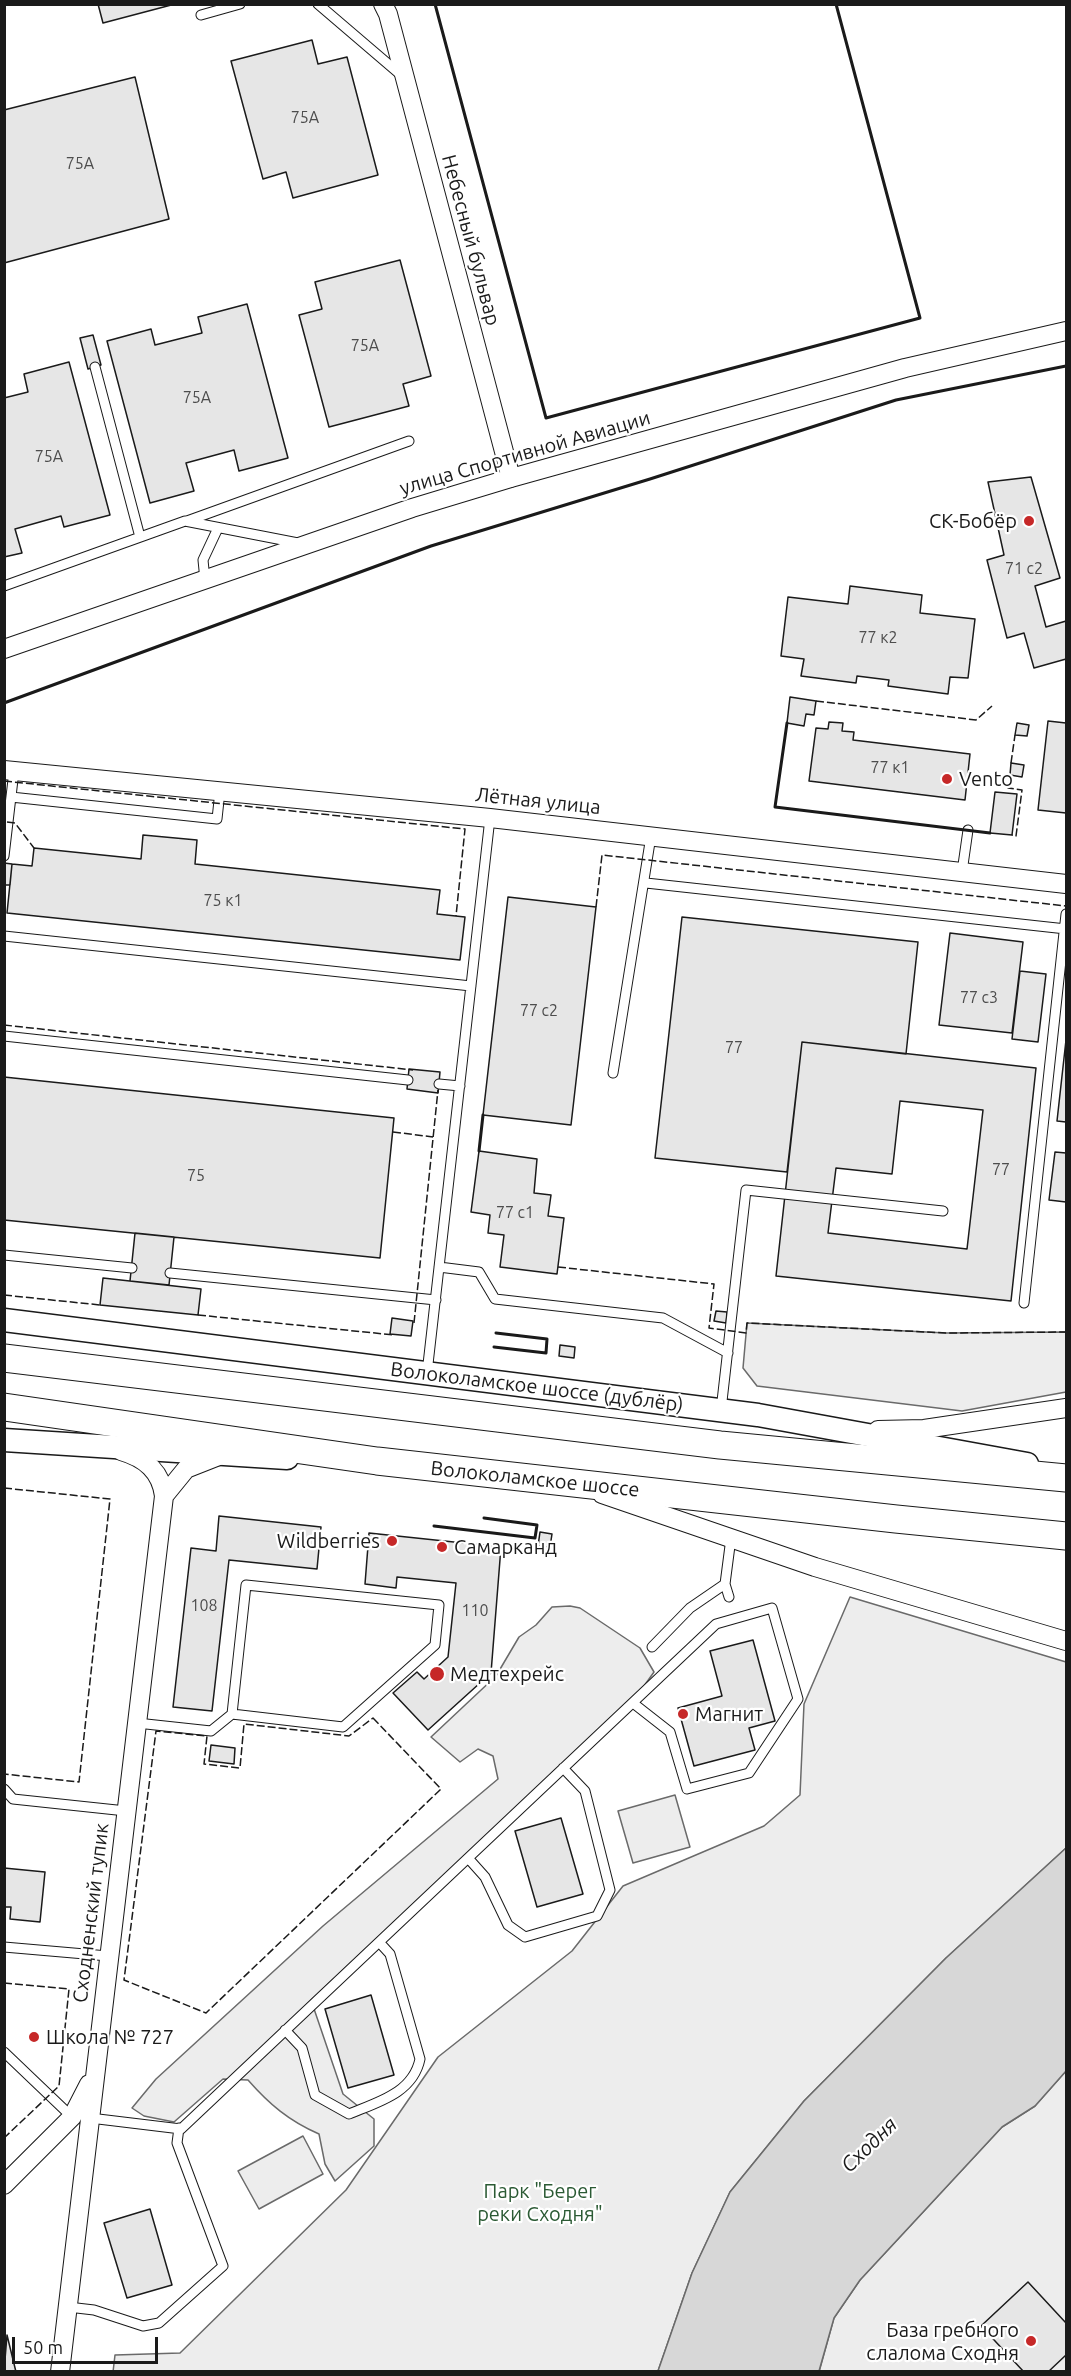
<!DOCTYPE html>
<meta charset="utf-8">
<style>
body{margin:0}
#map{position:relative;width:1071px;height:2376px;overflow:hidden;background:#fff;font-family:Ubuntu,sans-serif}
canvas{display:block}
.frame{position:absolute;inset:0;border:6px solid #1a1a1a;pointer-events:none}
.scale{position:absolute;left:12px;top:2337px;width:146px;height:27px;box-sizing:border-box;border:3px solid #1a1a1a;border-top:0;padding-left:8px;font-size:18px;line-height:21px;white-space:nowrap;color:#1a1a1a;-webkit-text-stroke:4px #fff;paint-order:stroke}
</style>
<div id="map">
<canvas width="1071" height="2376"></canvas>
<div class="frame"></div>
<div class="scale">50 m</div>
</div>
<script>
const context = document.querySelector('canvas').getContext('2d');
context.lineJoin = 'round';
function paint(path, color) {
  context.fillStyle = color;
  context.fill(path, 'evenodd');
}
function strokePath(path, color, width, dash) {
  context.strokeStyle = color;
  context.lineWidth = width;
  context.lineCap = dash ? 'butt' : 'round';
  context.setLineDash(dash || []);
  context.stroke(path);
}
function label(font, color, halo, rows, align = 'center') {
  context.font = font + ' Ubuntu,sans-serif';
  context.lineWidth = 4.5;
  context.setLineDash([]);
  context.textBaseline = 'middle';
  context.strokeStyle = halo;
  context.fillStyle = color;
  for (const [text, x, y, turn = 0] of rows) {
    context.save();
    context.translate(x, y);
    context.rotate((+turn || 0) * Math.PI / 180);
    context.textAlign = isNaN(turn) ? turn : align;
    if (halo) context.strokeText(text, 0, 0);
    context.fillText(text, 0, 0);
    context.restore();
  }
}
const green = new Path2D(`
 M747 1323 946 1333 1066 1332V1392L962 1411 757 1386 743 1368Z
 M850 1597 1066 1662V1848L946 1958 804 2101 730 2192 692 2273 658 2371 113 2372 115 2355 180 2353 346 2190 438 2057 572 1951 623 1886 764 1826 800 1795 804 1704Z
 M570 1606 580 1608 640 1648 654 1672 639 1693 311 2000 343 2094 374 2119V2146L335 2181 325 2164 319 2134C289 2121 269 2104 248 2080L223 2079 174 2122 144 2116 132 2108 156 2079 323 1926 498 1779 493 1756 478 1749 460 1762 431 1737 496 1676 519 1637 536 1625 552 1607Z
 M675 1795 690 1847 633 1863 618 1811Z
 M1066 2071V2371L819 2372 834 2318 860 2280 1002 2127 1035 2106Z
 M303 2136 323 2174 259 2209 238 2171Z`);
const water = new Path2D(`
 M1066 1848V2071L1035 2106 1002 2127 860 2280 834 2318 819 2371H658L692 2273 730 2192 804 2101 946 1958Z`);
const building = new Path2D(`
 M98 4H175L103 23Z
 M312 40 318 64 347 57 378 175 293 198 286 172 263 179 231 61Z
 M135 77 169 219 4 263V110Z
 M400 260 431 376 403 384 409 406 329 427 299 315 322 309 315 282Z
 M247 304 288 458 239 471 234 450 186 463 194 491 150 503 107 341 151 329 155 345 202 333 198 317Z
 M93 335 101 365 88 369 80 338Z
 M69 362 110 515 64 527 61 516 15 529 22 553 4 557V398L28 392 24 374Z
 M1031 477 1060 578 1035 586 1046 627 1066 621V659L1034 668 1024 633 1007 638 987 560 1004 555 988 482Z
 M850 586 922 595 920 613 975 619 968 678 950 677 948 694 888 686 889 680 857 676 856 683 801 676 804 659 781 656 788 597 848 604Z
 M790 697 816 701 814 715 806 714 804 726 787 723Z
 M1048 721 1066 723V813L1038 810Z
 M829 722 843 723 842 731 854 732 853 740 970 754 965 800 809 781 816 728 828 729Z
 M1017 723 1029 725 1027 736 1015 735Z
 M1011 763 1024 765 1022 777 1010 775Z
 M995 792 1017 794 1012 835 990 833Z
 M143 835 197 840 195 864 440 890 437 914 465 917 460 960 7 913 12 864 32 866 34 848 141 859Z
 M4 863 12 864 10 885H4Z
 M508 897 596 907 571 1125 483 1115Z
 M682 917 918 942 906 1054 802 1042 787 1172 655 1158Z
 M950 933 1023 942 1012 1033 939 1025Z
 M1020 971 1046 974 1038 1042 1012 1039Z
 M1066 1040V1122L1057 1121Z
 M802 1042 1036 1068 1011 1301 776 1276ZM900 1101 983 1110 967 1249 828 1233 836 1168 892 1174Z
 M409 1069 440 1072 438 1093 407 1089Z
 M4 1077 394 1118 380 1258 4 1220Z
 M479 1151 537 1159 534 1193 551 1195 548 1216 564 1218 557 1274 500 1267 504 1235 488 1233 490 1215 471 1212Z
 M1055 1152 1066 1153V1202L1049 1200Z
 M135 1233 174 1237 169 1285 130 1281Z
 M103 1278 201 1289 198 1315 100 1305Z
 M716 1311 727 1312 726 1323 714 1321Z
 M392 1318 413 1321 411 1336 390 1334Z
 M560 1345 575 1347 574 1358 559 1356Z
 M219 1516 321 1527 317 1569 229 1560 212 1711 173 1707 191 1548 216 1551Z
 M540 1532 552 1534 550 1547 538 1546Z
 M369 1533 501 1547 491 1673 428 1730 393 1693 417 1672 424 1679 448 1657 456 1583 397 1577 396 1588 365 1584Z
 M753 1640 775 1721 749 1728 755 1750 694 1766 678 1708 722 1696 710 1651Z
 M211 1745 235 1748 234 1764 209 1761Z
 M561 1818 583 1894 537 1907 515 1831Z
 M4 1868 45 1872 40 1922 10 1919 11 1907H4Z
 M371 1995 394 2075 348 2088 325 2009Z
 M150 2209 172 2285 127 2298 104 2223Z
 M1028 2282 1066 2323V2355L1048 2372H1024L981 2326Z
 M7 2335 16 2372H4Z`);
const service = new Path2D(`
 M318 4 401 75
 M201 15 240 4
 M95 367 140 537
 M187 521 409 441
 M205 580 203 560 218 528
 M4 586 185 521 298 543
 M11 797 217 819 220 791
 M4 856 14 771
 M962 872 968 830
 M646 883 1066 929
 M4 936 471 986
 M4 1036 408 1080
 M613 1073 651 836
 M439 1084 460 1086
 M4 1255 132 1268
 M439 1267 479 1272 495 1299 663 1318 728 1353
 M170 1273 436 1300
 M1024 1303 1066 914
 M427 1373 490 818
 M721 1410 746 1190 943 1211
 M729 1597 725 1584 731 1538
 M652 1647 690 1608 725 1584
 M137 1723 211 1731 232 1714 246 1585 439 1605 435 1645 343 1727 232 1714
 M4 1789 13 1799 126 1811
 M468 1858 485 1877 508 1925 525 1937 597 1916 610 1890 585 1791 563 1768
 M4 1947 108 1956
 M285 2030 302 2048 315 2095 349 2114C378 2102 413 2093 420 2059L390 1954 379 1942
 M4 2052 72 2117
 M90 2118 181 2129 716 1624 772 1608 798 1699 749 1773 687 1789 670 1732 633 1703
 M68 2307 94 2310 143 2326 159 2323 223 2266 177 2143 179 2128`);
const minor = new Path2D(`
 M383 4 388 14 511 478
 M4 649 412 508 511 478 905 368 1066 331
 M4 770 490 818 1066 884
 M878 1430 924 1429 1066 1408
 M602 1494 815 1567 1066 1641
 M164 1496 186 1469 219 1456
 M4 2185 72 2117 89 2084
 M60 2372 164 1496C161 1471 145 1458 121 1451`);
const tertiary = new Path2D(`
 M4 1320 758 1415 1027 1464
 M4 1440 287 1458`);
const primary = new Path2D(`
 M4 1358 720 1445 1066 1478
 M4 1407 377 1461 896 1519 1066 1536`);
const fence = new Path2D(`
 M816 701 976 720 992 706
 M1011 763 1015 735
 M1010 775 1008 788 1022 790 1016 836 1012 835
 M4 781 465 829 456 916
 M7 822 15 823 34 848
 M596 907 602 855 1066 906
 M4 1025 413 1070
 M393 1132 433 1137
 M558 1267 714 1284 709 1328 746 1333 747 1323 946 1333 1066 1332
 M4 1295 100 1305
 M198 1315 394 1335
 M414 1323 438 1090
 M4 1488 110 1499 79 1782 4 1774
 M373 1718 441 1789 206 2013 124 1980 156 1731 207 1736 204 1764 240 1768 244 1724 349 1736Z
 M4 1983 69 1989 59 2086 4 2138`);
const wall = new Path2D(`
 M435 4 546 418 920 318 836 4
 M4 703 431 546 650 479 896 400 1066 366
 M787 723 775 807 990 833
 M479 1151 483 1115
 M494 1347 546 1353 547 1339 496 1333
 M434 1526 535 1538 537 1525 484 1518`);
const markers = [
 [1029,521,6,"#c62828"],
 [947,779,6,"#c62828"],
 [392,1541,6,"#c62828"],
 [442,1547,6,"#c62828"],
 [437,1674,8,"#c62828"],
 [683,1714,6,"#c62828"],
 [34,2037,6,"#c62828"],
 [1031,2341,6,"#c62828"]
];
const numberNames = [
 ["75А",305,118],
 ["75А",80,164],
 ["75А",365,346],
 ["75А",197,398],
 ["75А",49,457],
 ["71 с2",1024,569],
 ["77 к2",878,638],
 ["77 к1",890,768],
 ["75 к1",223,901],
 ["77 с3",979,998],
 ["77 с2",539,1011],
 ["77",734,1048],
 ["77",1001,1170],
 ["75",196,1176],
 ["77 с1",515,1213],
 ["108",204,1606],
 ["110",475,1611]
];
const streetNames = [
 ["Небесный бульвар",471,240,75],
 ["улица Спортивной Авиации",525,453,-16],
 ["Лётная улица",538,801,6],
 ["Волоколамское шоссе (дублёр)",537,1387,7],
 ["Волоколамское шоссе",535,1479,6],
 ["Сходненский тупик",91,1913,-83]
];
const poiNames = [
 ["СК-Бобёр",1017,521,"right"],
 ["Vento",959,779],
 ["Wildberries",380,1541,"right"],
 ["Самарканд",454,1547],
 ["Медтехрейс",450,1674],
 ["Магнит",695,1714],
 ["Школа № 727",46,2037],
 ["База гребного",1019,2330,"right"],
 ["слалома Сходня",1019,2353,"right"]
];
const parkNames = [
 ["Парк \"Берег",540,2191],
 ["реки Сходня\"",540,2214]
];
const waterNames = [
 ["Сходня",869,2145,-44]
];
paint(green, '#ededed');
strokePath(green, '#6a6a6a', 1.5);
paint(water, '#d7d7d7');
strokePath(water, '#6a6a6a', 1.5);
paint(building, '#e6e6e6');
strokePath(building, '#1a1a1a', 1.5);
strokePath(service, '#1a1a1a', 11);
strokePath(minor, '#1a1a1a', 20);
strokePath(tertiary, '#1a1a1a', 25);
strokePath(primary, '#1a1a1a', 29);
strokePath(service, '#fff', 9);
strokePath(minor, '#fff', 18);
strokePath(tertiary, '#fff', 22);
strokePath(primary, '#fff', 27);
strokePath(fence, '#1a1a1a', 1.5, [8, 3]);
strokePath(wall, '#1a1a1a', 3);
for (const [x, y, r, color] of markers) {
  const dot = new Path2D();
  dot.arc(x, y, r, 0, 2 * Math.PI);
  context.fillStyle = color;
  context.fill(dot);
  strokePath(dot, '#fff', 2);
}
label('16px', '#4d4d4d', null, numberNames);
label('20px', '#1a1a1a', '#fff', streetNames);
label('20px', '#1a1a1a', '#fff', poiNames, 'left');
label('20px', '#2b5a34', '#fff', parkNames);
label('italic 21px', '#1a1a1a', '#fff', waterNames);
</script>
